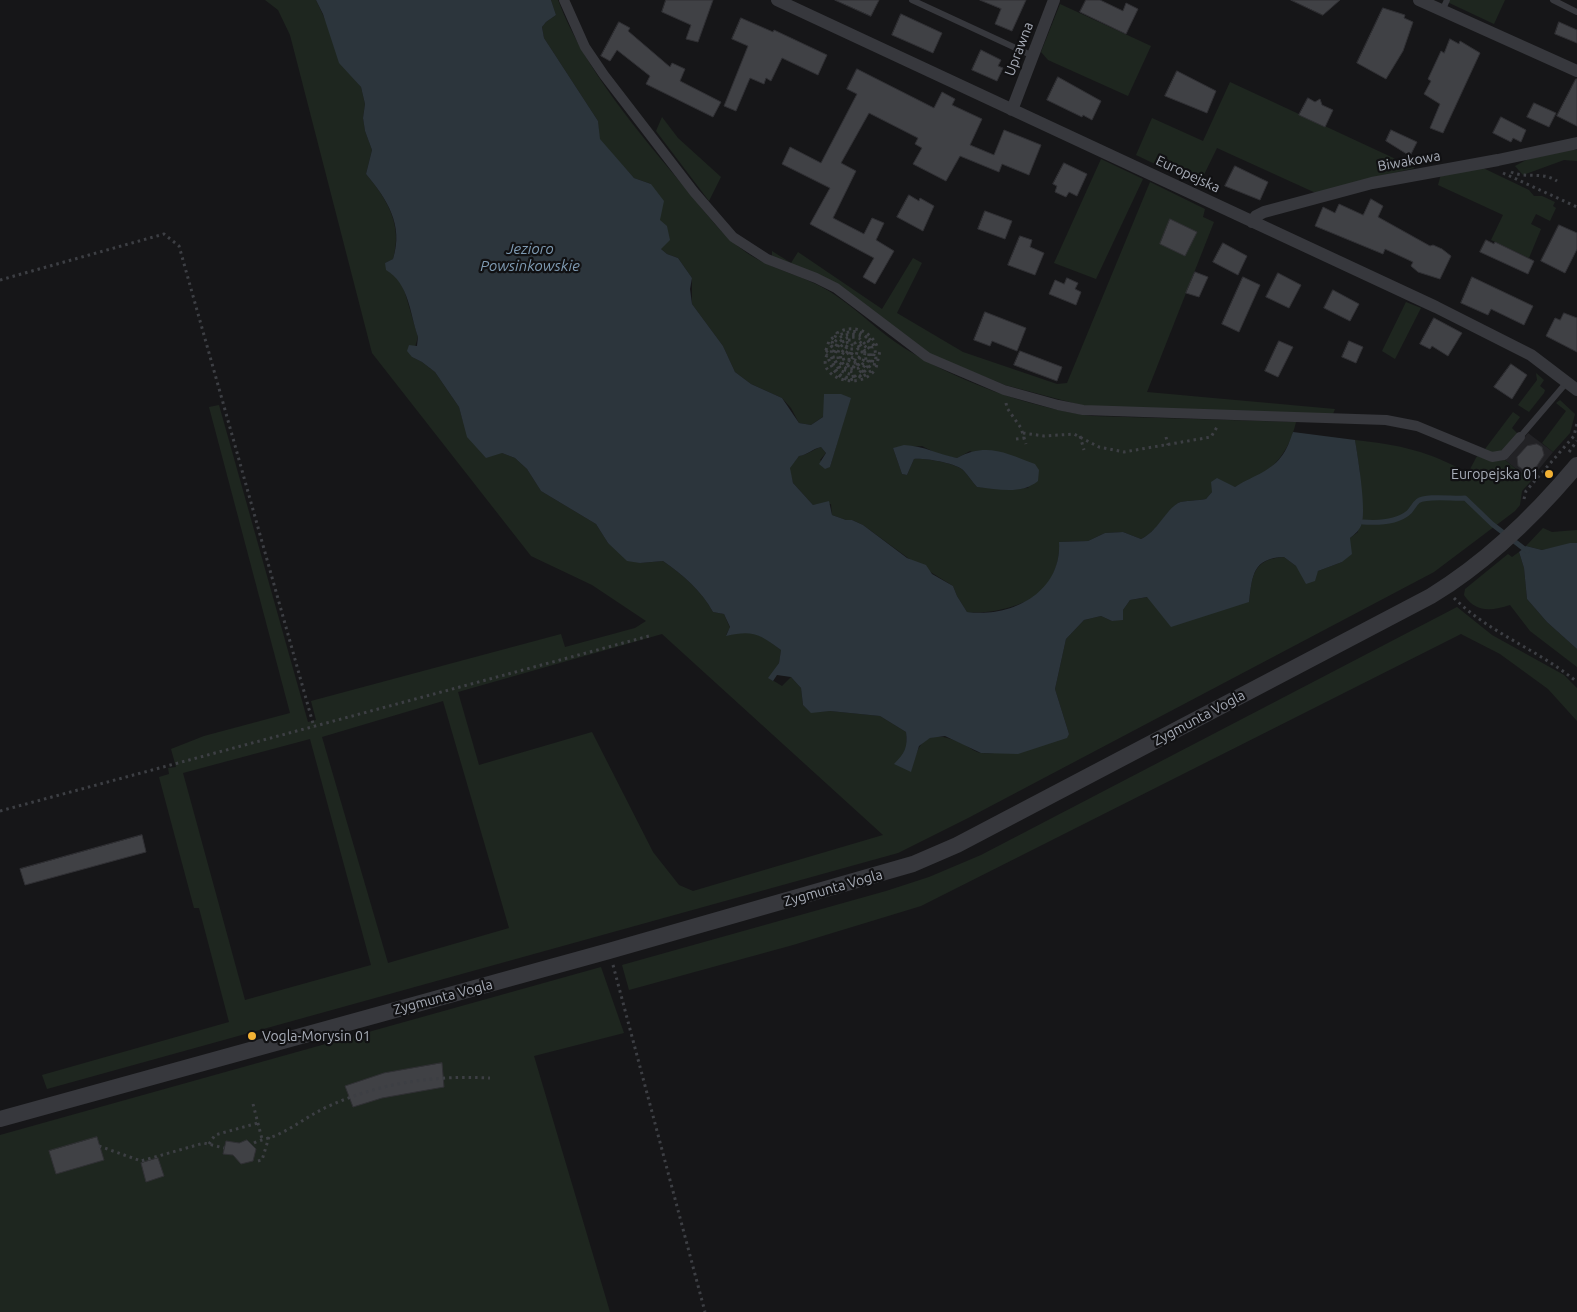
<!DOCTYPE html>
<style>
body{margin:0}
canvas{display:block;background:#161618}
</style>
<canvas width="1577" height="1312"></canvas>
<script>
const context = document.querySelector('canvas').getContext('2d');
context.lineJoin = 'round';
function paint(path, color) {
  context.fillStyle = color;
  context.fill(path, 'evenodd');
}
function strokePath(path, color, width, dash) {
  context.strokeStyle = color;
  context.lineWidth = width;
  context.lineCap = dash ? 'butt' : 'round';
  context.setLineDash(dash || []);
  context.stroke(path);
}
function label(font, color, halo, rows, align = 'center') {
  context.font = font + ' Ubuntu,sans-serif';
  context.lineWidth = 4.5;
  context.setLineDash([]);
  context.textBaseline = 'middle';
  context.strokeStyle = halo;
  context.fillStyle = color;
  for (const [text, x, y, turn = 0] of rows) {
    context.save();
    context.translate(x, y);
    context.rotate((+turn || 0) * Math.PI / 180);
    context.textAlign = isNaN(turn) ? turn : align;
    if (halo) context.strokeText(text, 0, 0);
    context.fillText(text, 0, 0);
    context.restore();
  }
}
const built = new Path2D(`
 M1528 433 1553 452 1530 480 1505 460 1510 456Z`);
const green = new Path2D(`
 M265 0H316L351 75 361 87 365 104 363 118 365 131 372 150 366 174C387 199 403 225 393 259L385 263 403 286 418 337 412 357 422 362 435 372 459 407 463 421 502 453 515 458 527 469 541 491 596 524 608 543 640 563 663 561C683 575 701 590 713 612L724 614 730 628 726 635C755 630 758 633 781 650L779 663 769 678 782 686 791 677 801 688 803 705 811 712 830 711 880 716 906 732 907 746 903 755 911 771C919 735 932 729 965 745 970 748 977 753 982 753 1004 756 1047 740 1069 734L1055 689 1066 639 1084 620 1101 616 1112 621 1123 619V610L1130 600 1148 597 1249 602C1252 575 1253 559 1284 557L1296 566 1315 575 1318 571 1342 562 1350 538 1358 532 1360 473 1355 440C1401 445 1428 451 1468 473L1477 456 1496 461 1505 460 1531 481 1522 491 1520 505 1515 511 1434 572 970 817 898 853 47 1089 42 1075 229 1022 199 908H194L159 777 169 774 168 768 176 767 171 749 204 736 290 713 209 407 219 405 308 722 316 720 311 701 561 634 565 647 635 628 646 621 592 585 531 556 372 353 290 35 278 10ZM662 634 883 835 693 891 679 885 653 852 592 732 479 765 458 692ZM443 701 509 928 388 963 322 737ZM310 739 371 965 245 1000 183 773Z
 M551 0H558C584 69 639 133 687 190 705 212 722 236 747 253 774 271 808 276 835 295 859 311 879 332 904 348 959 382 1027 407 1092 416L1296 422C1292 439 1284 457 1269 469 1262 475 1245 481 1235 487L1226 484 1212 492 1206 499C1199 501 1184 500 1178 503 1163 514 1158 531 1141 539L1123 532 1105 533 1088 541 1059 542C1060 556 1056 571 1049 583 1035 605 990 615 967 612L957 596 953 586 908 558 863 525 852 520H846L832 515 831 504 813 505 793 483 789 468 799 456C807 455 812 450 821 447L826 453 820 460 830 467 850 398 811 425 799 423 791 408 782 398 751 384 735 372 723 346 692 304V278L678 258 667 254 661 249 660 221 651 184 634 178 599 139 598 121 544 38 542 27 546 22 556 15ZM922 446 940 455 957 458 970 451 1029 488 1001 489 977 487C972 482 969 476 964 471 956 463 924 458 914 459L907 475 902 474 893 448Z
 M1443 0H1505L1494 24Z
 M1060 4 1151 46 1128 96 1048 60 1041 52Z
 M1230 82 1415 168 1364 180 1318 194 1217 148 1199 185 1136 155 1152 118 1203 141Z
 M662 117 678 138 721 177 709 201 656 131Z
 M1569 150H1577V161L1564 160 1523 175 1515 166 1528 159Z
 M1101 159 1143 179 1096 279 1054 263Z
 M1481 167 1529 190 1534 196H1542L1555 202 1553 206 1556 208 1550 221 1536 214 1531 224 1541 229 1529 258 1491 240 1503 215 1438 185 1441 174Z
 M1150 182 1205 209 1203 217 1214 222 1147 392 1335 409 1333 414 1088 407 1005 385 927 353 879 318 772 256V251L791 263 798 252 882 309 913 258 922 263 897 313 963 352 1057 384 1067 383Z
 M1406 302 1421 308 1395 359 1382 351Z
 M1536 373 1544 380 1540 386 1545 390 1544 393 1529 412 1518 405 1537 380Z
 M1560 400 1575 414 1570 433 1553 452 1542 443 1566 411 1556 403Z
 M1513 412 1520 417 1512 428 1518 434 1505 450 1495 455 1485 449Z
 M1543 528 1552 532 1577 530V543L1542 550 1526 546Z
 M1519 552 1524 568 1527 599 1547 622 1577 649V667L1530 631 1510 605C1491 611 1476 613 1464 595L1465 589 1508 554 1512 557Z
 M1457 607 1492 635 1564 675 1577 688V721L1548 689 1500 654 1461 634 921 906 793 945 629 990 622 965 886 891 929 877 981 855Z
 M601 967 624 1033 534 1056 610 1312H0V1135Z`);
const water = new Path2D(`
 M316 0H551L556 15 546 22 542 27 544 38 598 121 600 139 634 178 651 184 664 201 660 220 667 226 670 240 661 249 667 254 678 258 692 278 690 289 692 304 723 346 735 372 751 384 782 398 799 423 811 425 823 417 824 394H841L851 398 830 467 825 469 819 464 826 453 821 447C812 449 807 455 799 456L790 468 793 483 813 505 829 501 832 515 846 520H852L863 525 907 558 926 565 932 574 953 586 957 596 967 612C1012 618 1062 592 1059 542L1088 541 1105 533 1123 532 1141 539C1158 531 1163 513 1178 503 1184 500 1199 501 1206 499L1212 492 1211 482 1217 478 1235 487C1250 477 1270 472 1281 457 1287 450 1290 440 1293 432L1355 440C1358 458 1366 507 1362 523 1360 530 1355 534 1350 538L1352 554 1342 562 1318 571 1315 581 1306 584 1296 566 1284 557C1253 558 1252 575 1249 602L1171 627 1147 597 1130 600 1123 610V620L1112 621 1101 616 1084 620 1066 639 1055 689 1069 734 1067 738 1018 754 981 753 945 736 930 738 919 746 911 772 894 764C905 753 908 747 906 732L880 716 830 711 811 713 803 705 801 688 791 677 777 675 773 681 768 678 779 663 781 650C759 634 753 630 726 636L730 627 724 614 713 612C701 590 683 575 663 561L640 563 627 561 608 543 596 524 541 491 527 469 515 458 502 453 486 458 467 437 459 407 435 372 422 362 412 357 407 351 409 345 417 346 418 337C410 314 409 283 386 270L385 263 393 259C404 225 387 199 366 174L372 150 365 131 363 118 365 104 361 87 339 63 323 14Z
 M904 445C925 446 937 454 957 458 986 442 1006 453 1035 464L1039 470 1038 481C1021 495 998 489 977 487 972 482 969 476 964 471 957 463 924 458 914 459L907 475 902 474 893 448Z
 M1570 543H1577V649L1547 622 1527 599 1524 568 1519 552 1526 546 1542 550Z`);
const stream = new Path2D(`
 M1363 522C1377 523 1396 523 1408 513 1412 510 1414 504 1418 501 1426 495 1454 499 1465 498L1492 524 1527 551`);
const building = new Path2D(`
 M666 0H713L698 42 686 39 691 25 662 12Z
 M835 0H879L871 16Z
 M980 0H1026L1012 31 995 24 1001 9Z
 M1086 0H1100L1123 11 1126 3 1138 9 1126 34 1080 12Z
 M1291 0H1340L1323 15Z
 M1383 8 1405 15 1404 18 1413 22 1403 51 1386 79 1357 63Z
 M901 14 942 33 933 53 892 35Z
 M741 18 773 32 774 30 827 55 818 75 782 58 771 81 766 78 764 84 750 78 736 111 724 106 748 46 732 39Z
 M619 22 630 28 628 31 670 67 672 63 685 69 680 81 721 102 713 117 646 84 650 76 617 50 610 61 601 56Z
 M1559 22 1577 30V43L1555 34Z
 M1450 39 1459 44 1460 41 1480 53 1443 133 1430 128 1440 104 1424 94 1431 81 1428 79 1441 51 1444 53Z
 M981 50 1001 60 998 66 1003 68 997 81 972 70Z
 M857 69 934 108 942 92 955 99 952 105 982 119 970 145 994 155 1004 130 1041 145 1029 175 1002 164 999 172 960 156 946 181 913 164 922 148 915 144 918 138 869 113 841 163 856 171 833 218 864 234 872 218 884 223 876 240 894 251 875 284 863 277 874 258 810 224 830 188 782 164 790 147 821 163 857 94 847 89Z
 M1177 71 1216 91 1207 113 1165 96Z
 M1058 77 1101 101 1092 120 1083 115 1082 117 1047 100Z
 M1576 79H1577V126L1557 116Z
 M1308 98 1315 102 1320 99 1322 105 1333 110 1325 127 1299 115Z
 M1534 103 1556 113 1549 127 1527 117Z
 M1501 117 1526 130 1521 142 1513 138 1511 142 1493 133Z
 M1391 130 1417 142 1410 156 1386 141Z
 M1064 163 1087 174 1077 196 1069 192 1066 197 1055 192 1057 186 1053 184Z
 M1235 166 1268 182 1260 200 1225 186Z
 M909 195 919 201 920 198 934 206 923 231 897 217Z
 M1371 199 1383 206 1378 217 1430 246 1433 245 1442 249 1451 256 1440 279 1418 272 1411 266 1413 262 1385 249 1383 254 1315 226 1323 207 1335 213 1339 204 1363 215Z
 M985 211 1012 221 1005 239 978 229Z
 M1170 219 1197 232 1185 256 1160 244Z
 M1559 225 1577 233V249L1565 273 1541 261Z
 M1020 236 1032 240 1030 247 1044 253 1035 275 1008 265Z
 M1486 240 1494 244 1495 242 1534 261 1528 274 1480 252Z
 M1223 243 1247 256 1238 275 1213 262Z
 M1195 272 1208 277 1199 297 1186 293Z
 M1278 273 1301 285 1289 308 1266 297Z
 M1243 277 1260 285 1239 332 1222 324Z
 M1472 277 1533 306 1524 325 1491 309 1488 315 1461 303Z
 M1067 278 1078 283 1075 289 1081 292 1076 305 1049 294 1055 280 1064 284Z
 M1333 290 1359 304 1350 321 1324 308Z
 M985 312 1026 328 1017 351 992 341 990 346 974 340Z
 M1564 313 1577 318V352L1546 336 1555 318 1560 320Z
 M1434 318 1462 333 1448 356 1432 346 1430 349 1420 344Z
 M1279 341 1293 347 1278 377 1265 371Z
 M1349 341 1363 347 1356 363 1342 357Z
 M1020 351 1062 367 1057 381 1014 365Z
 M1511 364 1527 375 1512 399 1494 387Z
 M1537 444 1542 447 1544 455 1531 475 1518 466 1517 457 1527 446Z
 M142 835 146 852 25 885 20 869Z
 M442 1063 444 1087 382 1098 353 1107 345 1086 384 1073Z
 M97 1137 104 1160 56 1174 49 1151Z
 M247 1140 256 1149 253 1161 241 1164 233 1155 223 1154 226 1141 239 1143Z
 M158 1158 164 1176 146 1182 141 1163Z`);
const path = new Path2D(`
 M1511 172C1527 179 1542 171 1557 181
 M1503 173 1577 207
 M0 280 164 234 179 246 314 727
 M851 353 854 355 853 358 849 356 851 351 845 355 849 349H858L855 343 859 341 867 348 865 351 859 343 858 345 862 352H857L855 360 846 359 854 363 861 355 856 367 863 361 865 353 866 360 859 368 847 369 839 362C836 353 839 344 849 342 847 349 835 353 844 365L854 367 845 363 842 355 846 348 852 345 851 340C840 340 836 347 835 357H833C833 342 845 335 859 338L871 350 872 348 867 339 869 338 875 347 877 346C870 330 852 324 837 333L839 335C849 331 860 329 866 337 853 333 842 332 833 344L832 343 836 335 829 341 825 353 832 346C829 359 836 383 854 376L839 370 834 359 841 369 853 372 856 378 850 380C835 377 832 368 827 355 816 376 857 392 874 371L872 370 861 378 858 375 868 361 869 353 871 352C871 362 869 368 860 373V376L872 364 875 350 876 357 874 366 876 368 880 351
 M1006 403 1007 408 1021 428 1026 444
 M1023 433 1044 436 1074 434 1099 447 1124 452 1211 437 1217 427
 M1080 436 1084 450
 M1166 437 1168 445
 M1016 439 1024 438
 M1569 452 1577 441
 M1524 499 1526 491 1574 436 1577 423
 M1454 598C1489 633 1539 650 1577 682
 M0 811 649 636
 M613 965 705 1312
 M253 1104 262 1139
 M254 1143C262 1139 271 1138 279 1134 296 1126 311 1114 329 1106 380 1083 434 1075 490 1078
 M209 1144 215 1135 258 1123
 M99 1146 141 1161 204 1143 224 1148
 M258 1161 262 1160 269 1137`);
const service = new Path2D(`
 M912 0 1033 56
 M1553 0 1577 12
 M1442 11 1447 0
 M1520 437 1567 382`);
const pedestrian = new Path2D(`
 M564 0 585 47 604 75 694 192 733 237 767 259 816 278 836 288 927 357 1004 390 1058 405 1083 410 1386 420 1417 426 1492 457 1504 455 1520 437`);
const minor = new Path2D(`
 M777 0 1436 307 1531 355 1577 390
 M1419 0 1577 71
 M1012 110 1054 0
 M1252 222 1256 216 1264 212 1372 183 1498 160 1577 143`);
const tertiary = new Path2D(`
 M0 1119 609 951 913 864 957 845 1431 596C1487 562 1536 514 1577 465`);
const markers = [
 [1549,474,5,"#f2b134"],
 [252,1036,5,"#f2b134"]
];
const streetNames = [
 ["Uprawna",1019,49,-69],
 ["Biwakowa",1409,161,-10],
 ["Europejska",1188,174,25],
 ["Zygmunta Vogla",1199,718,-28],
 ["Zygmunta Vogla",833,888,-16],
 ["Zygmunta Vogla",443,997,-15]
];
const poiNames = [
 ["Europejska 01",1539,474],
 ["Vogla-Morysin 01",262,1036,"left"]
];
const waterNames = [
 ["Jezioro",530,249],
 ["Powsinkowskie",530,266]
];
paint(built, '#222225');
paint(green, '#1e261f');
paint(water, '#2c353c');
strokePath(stream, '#2c353c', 5);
paint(building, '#404145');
strokePath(building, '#303034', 1);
strokePath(path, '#3d3f44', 3, [2.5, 4]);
strokePath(service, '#37383d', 6);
strokePath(pedestrian, '#37383d', 10);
strokePath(minor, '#37383d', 12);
strokePath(tertiary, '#37383d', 16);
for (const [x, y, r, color] of markers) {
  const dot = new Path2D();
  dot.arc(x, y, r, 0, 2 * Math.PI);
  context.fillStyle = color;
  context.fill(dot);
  strokePath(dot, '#111113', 2);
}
label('14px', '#a8adb8', '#111113', streetNames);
label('14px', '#a8adb8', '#111113', poiNames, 'right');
label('italic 15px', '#7f9bb3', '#111113', waterNames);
</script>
